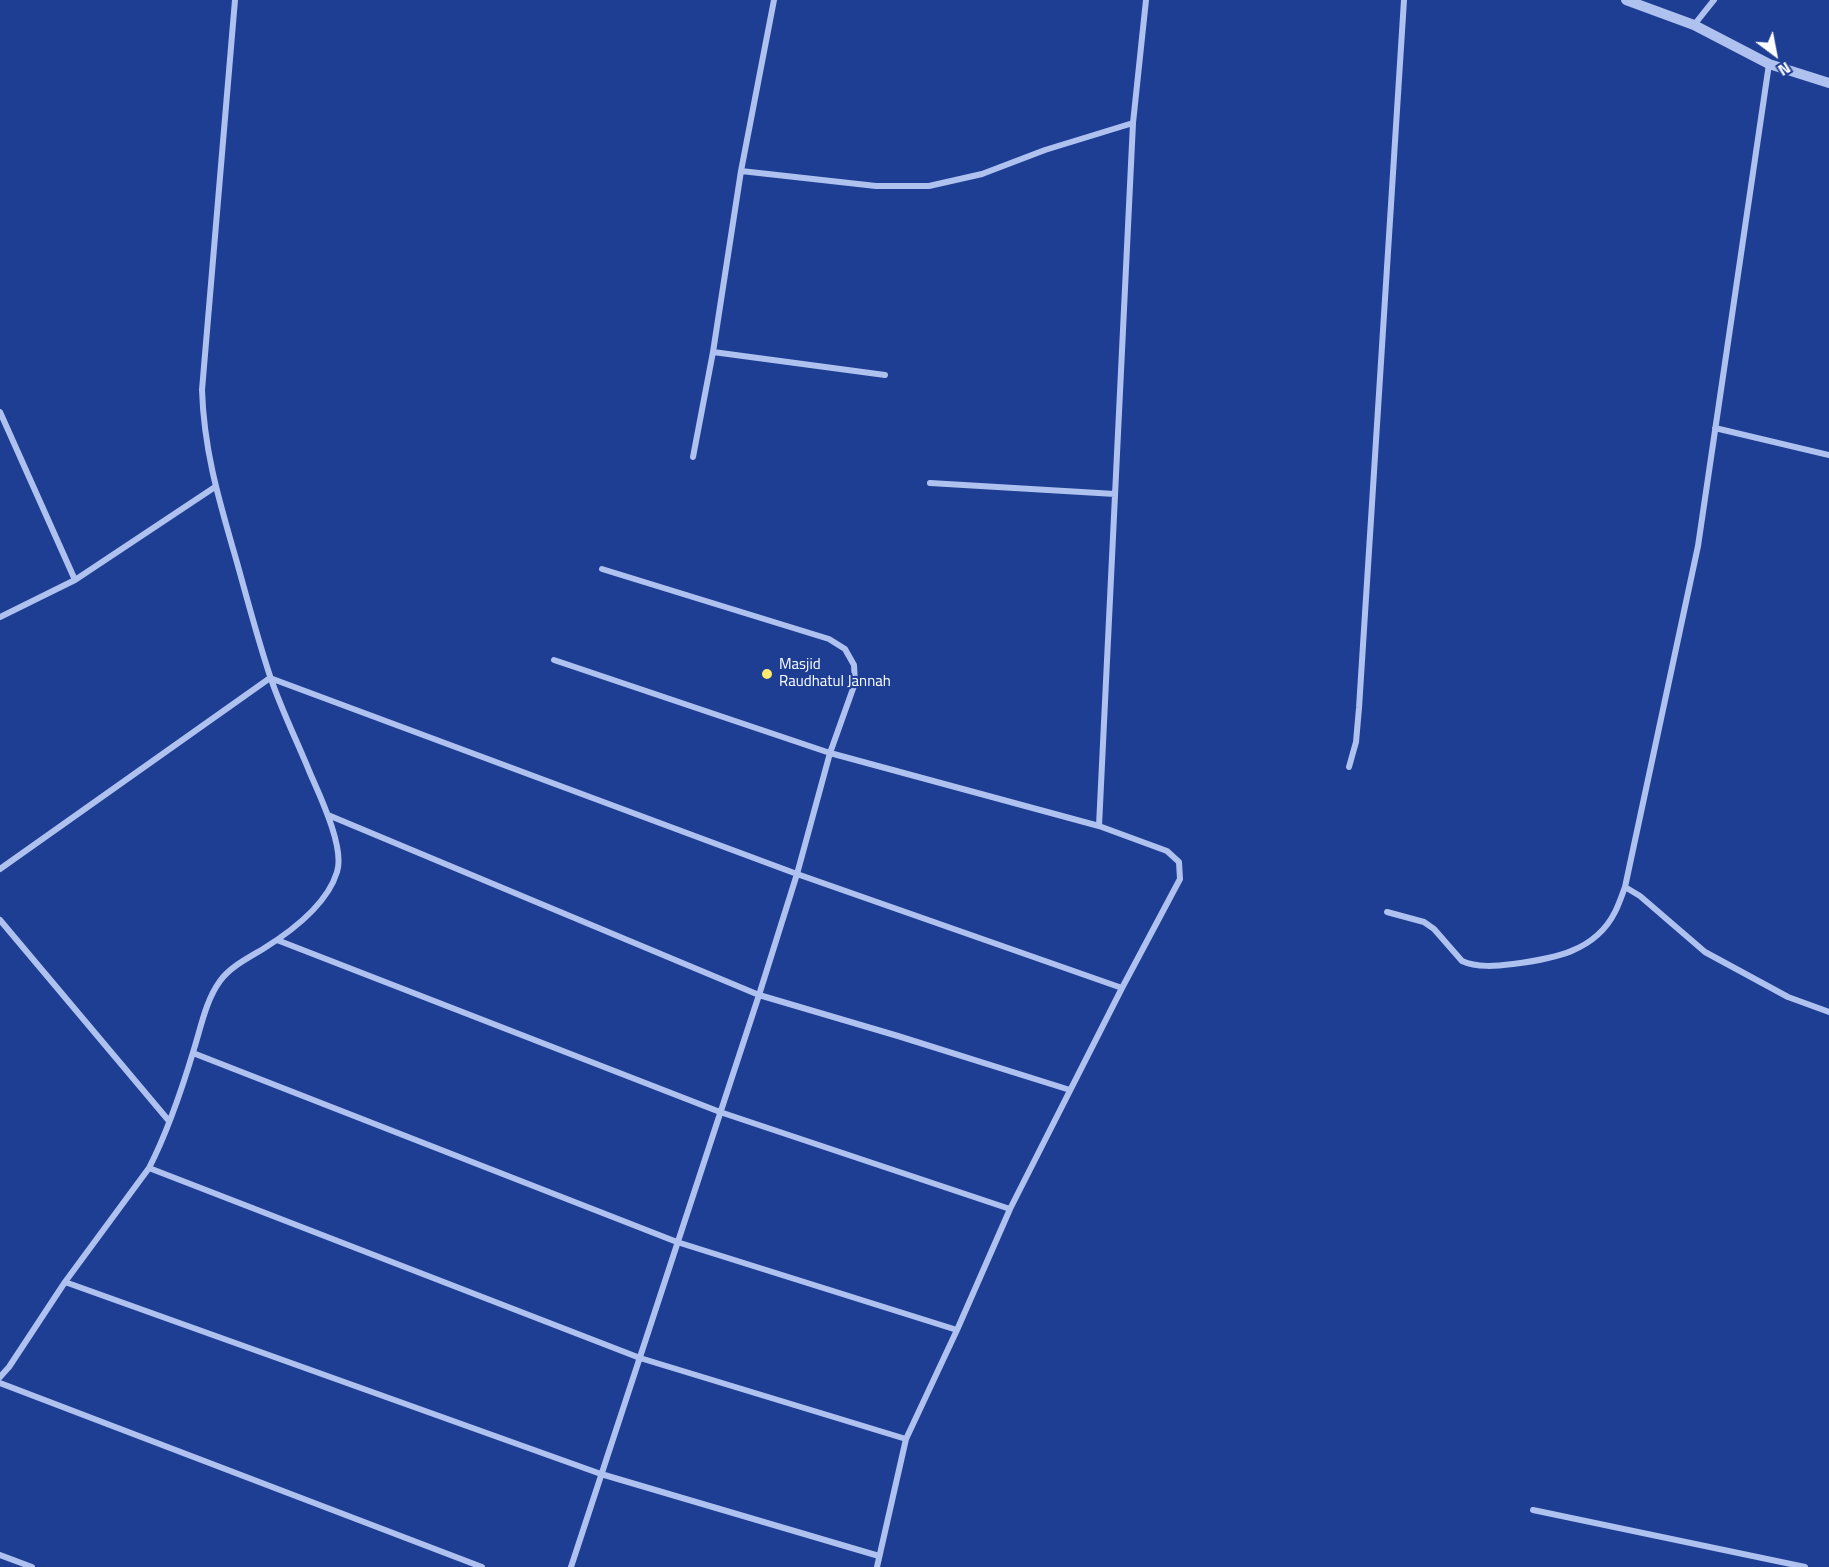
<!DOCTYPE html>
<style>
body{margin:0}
#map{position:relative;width:1829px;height:1567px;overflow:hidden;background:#1d3e93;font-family:"Titillium Web",sans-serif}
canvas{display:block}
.north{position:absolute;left:1745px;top:24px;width:60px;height:60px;-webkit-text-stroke:4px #1d3e93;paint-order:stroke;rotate:148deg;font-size:16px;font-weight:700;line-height:24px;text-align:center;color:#fff}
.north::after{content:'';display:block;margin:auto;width:21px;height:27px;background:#fff;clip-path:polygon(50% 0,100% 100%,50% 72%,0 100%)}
</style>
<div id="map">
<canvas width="1829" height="1567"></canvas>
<div class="north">N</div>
</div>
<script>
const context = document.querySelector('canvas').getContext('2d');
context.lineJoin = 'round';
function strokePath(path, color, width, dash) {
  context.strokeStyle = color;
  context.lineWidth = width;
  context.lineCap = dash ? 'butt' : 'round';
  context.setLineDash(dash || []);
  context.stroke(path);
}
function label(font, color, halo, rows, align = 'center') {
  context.font = font + ' "Titillium Web",sans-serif';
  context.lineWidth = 4.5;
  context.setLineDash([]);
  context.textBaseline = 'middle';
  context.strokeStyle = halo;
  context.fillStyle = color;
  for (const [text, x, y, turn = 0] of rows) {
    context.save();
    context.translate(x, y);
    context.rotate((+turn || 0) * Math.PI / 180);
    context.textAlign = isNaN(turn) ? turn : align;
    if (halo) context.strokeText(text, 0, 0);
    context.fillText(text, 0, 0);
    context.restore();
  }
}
const minor = new Path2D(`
 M1694 25 1714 0
 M1769 64 1698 546 1625 887 1640 896 1705 952 1788 997 1829 1012
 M741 171 876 186H929L982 174 1045 150 1133 123
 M713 352 885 375
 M0 412 75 580
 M1715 428 1829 455
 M693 457 713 352 741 171 774 0
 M930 483 1115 494
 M0 617 75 580 215 487
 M554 660 830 753 1099 826 1167 851 1179 862 1180 879 1122 988 1010 1209 957 1330 906 1439 877 1567
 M1349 767 1356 742 1359 708 1404 0
 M328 815 759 995 898 1036 1070 1090
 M1099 826 1133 123 1146 0
 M0 869 270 678 797 874 1122 988
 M1387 912 1424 922 1434 929 1462 961C1477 968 1497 966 1513 964 1552 959 1595 952 1615 912 1619 904 1622 895 1625 887
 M0 920 169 1121
 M277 940 720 1112 1010 1209
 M193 1053 677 1242 957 1330
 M149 1168 640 1358 906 1439
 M65 1282 601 1474 879 1556
 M0 1377 9 1367 65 1282 149 1168C168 1131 182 1089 194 1049 201 1027 206 1000 220 981 230 967 248 958 263 949 292 931 327 905 337 872 345 848 320 796 310 773 297 741 281 709 270 676 257 637 247 598 236 559 219 500 204 451 202 390L235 0
 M0 1383 482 1567
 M1533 1510 1805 1567
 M0 1555 32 1567
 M571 1567 759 995 797 874 830 753 855 683 854 665 845 649 829 639 602 569`);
const tertiary = new Path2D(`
 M1626 0 1694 25 1769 64 1829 83`);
const markers = [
 [767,674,6,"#feeb6e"]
];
const poiNames = [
 ["Masjid",779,665],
 ["Raudhatul Jannah",779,682]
];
strokePath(minor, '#afc1ee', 6);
strokePath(tertiary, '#afc1ee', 10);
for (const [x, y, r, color] of markers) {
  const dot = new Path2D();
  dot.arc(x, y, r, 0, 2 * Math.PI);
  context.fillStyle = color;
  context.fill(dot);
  strokePath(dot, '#1d3e93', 2);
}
label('15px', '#fff', '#1d3e93', poiNames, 'left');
</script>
